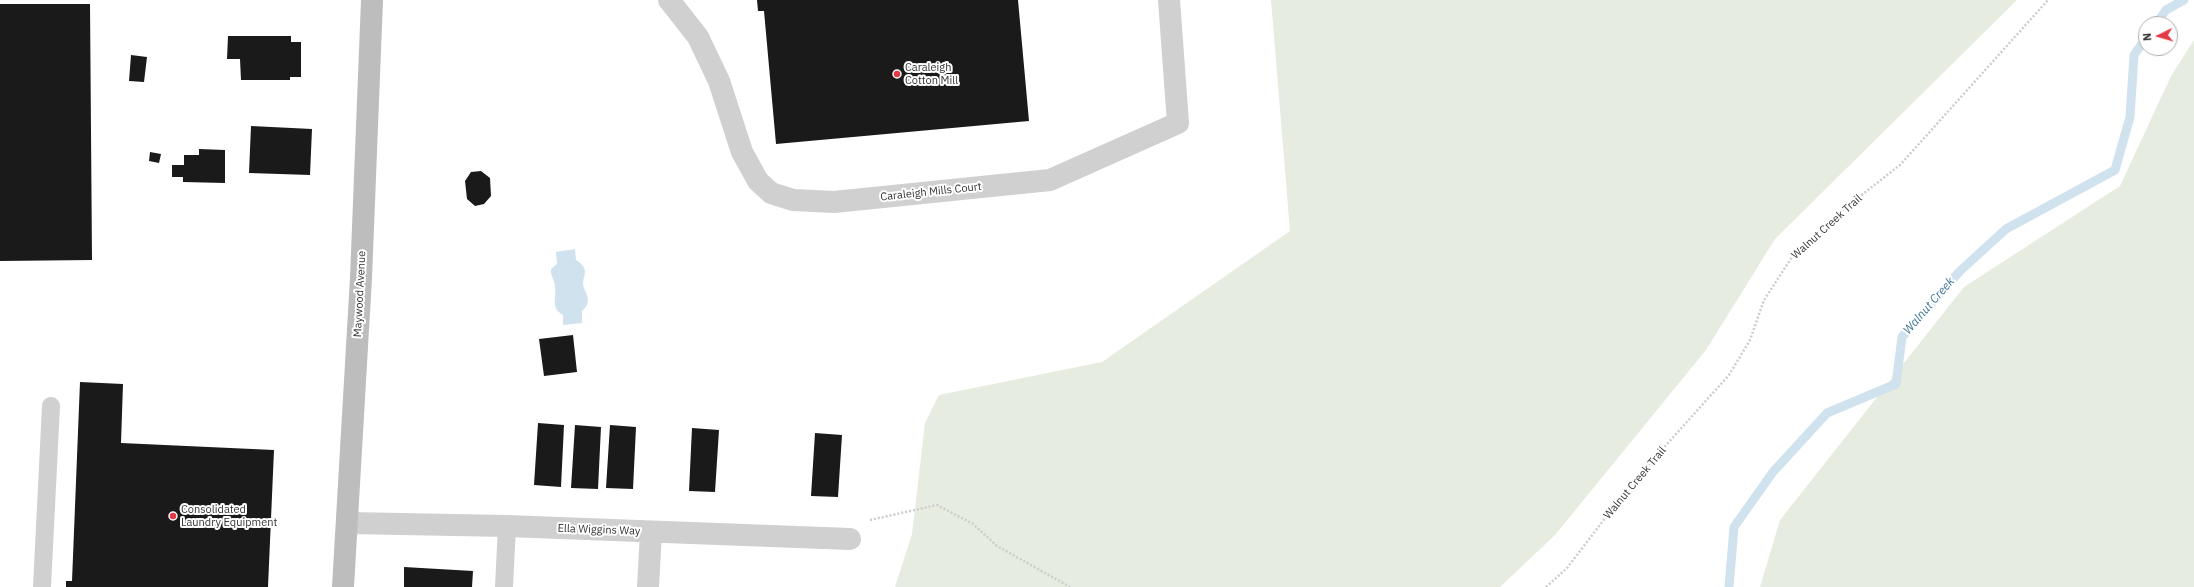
<!DOCTYPE html>
<style>
body{margin:0}
#map{position:relative;width:2194px;height:587px;overflow:hidden;background:#fff;font-family:"IBM Plex Sans",sans-serif}
canvas{display:block}
.north{position:absolute;left:2138px;top:16px;width:40px;height:40px;box-sizing:border-box;background:#fff;border:1px solid #adadad;border-radius:50%;rotate:265deg;font-size:11px;font-weight:700;line-height:16px;text-align:center;color:#333}
.north::after{content:'';display:block;margin:auto;width:14px;height:18px;background:#e63946;clip-path:polygon(50% 0,100% 100%,50% 72%,0 100%)}
</style>
<div id="map">
<canvas width="2194" height="587"></canvas>
<div class="north">N</div>
</div>
<script>
const context = document.querySelector('canvas').getContext('2d');
context.lineJoin = 'round';
function paint(path, color) {
  context.fillStyle = color;
  context.fill(path, 'evenodd');
}
function strokePath(path, color, width, dash) {
  context.strokeStyle = color;
  context.lineWidth = width;
  context.lineCap = dash ? 'butt' : 'round';
  context.setLineDash(dash || []);
  context.stroke(path);
}
function label(font, color, halo, rows, align = 'center') {
  context.font = font + ' "IBM Plex Sans",sans-serif';
  context.lineWidth = 4;
  context.setLineDash([]);
  context.textBaseline = 'middle';
  context.strokeStyle = halo;
  context.fillStyle = color;
  for (const [text, x, y, turn = 0] of rows) {
    context.save();
    context.translate(x, y);
    context.rotate((+turn || 0) * Math.PI / 180);
    context.textAlign = isNaN(turn) ? turn : align;
    if (halo) context.strokeText(text, 0, 0);
    context.fillText(text, 0, 0);
    context.restore();
  }
}
const green = new Path2D(`
 M1271 0H2017L1775 239 1706 350 1555 535 1500 587H895L912 534 925 423 939 395 1102 362 1290 231Z
 M2194 40V587H1760L1780 520 1964 287 2120 186 2171 76Z`);
const water = new Path2D(`
 M575 249 576 260C593 271 580 276 584 288 588 298 591 303 582 311V323L563 325V315C550 307 557 299 555 287 555 279 550 277 551 269L557 264 556 252Z`);
const stream = new Path2D(`
 M2156 24 2166 10 2184 0
 M1729 587 1734 527 1773 472 1827 413 1896 384 1902 337 1960 271 2006 229 2115 170 2130 117 2134 55 2146 38`);
const building = new Path2D(`
 M757 0H1018L1029 121 776 144 764 11H758Z
 M0 4H90L92 260 0 261Z
 M228 36H291V42H301V77H290V80H241L240 59H227Z
 M131 55 147 57 144 82 129 81Z
 M251 126 312 129 310 175 249 173Z
 M199 149 225 150V183L183 182V177H172V165H184V155H199Z
 M150 152 161 154 159 163 149 161Z
 M481 171 490 178 491 196 484 204 475 206 467 199 465 181 471 172Z
 M573 335 577 372 544 376 539 339Z
 M80 382 123 384 121 443 274 450 268 587H66V581H72Z
 M538 423 564 425 561 487 534 485Z
 M575 425 601 427 598 489 571 488Z
 M610 425 636 427 633 489 606 488Z
 M692 428 719 430 715 492 689 491Z
 M815 433 842 435 838 497 811 496Z
 M404 567 473 571 472 587H404Z`);
const path = new Path2D(`
 M870 520 937 505 973 524 997 546 1070 587
 M1546 587 1567 568 1632 483 1729 375 1750 340 1764 300 1794 254 1845 208 1900 165 2048 0`);
const service = new Path2D(`
 M42 587 51 406
 M504 587 507 526`);
const minor = new Path2D(`
 M669 0 698 37 719 81 742 152 758 181 771 193 793 200 834 202 1050 180 1178 123 1169 0
 M348 523 507 526 850 539
 M648 587 651 532`);
const secondary = new Path2D(`
 M343 587 361 278 372 0`);
const markers = [
 [897,74,4,"#e63946"],
 [173,516,4,"#e63946"]
];
const poiNames = [
 ["Caraleigh",905,68],
 ["Cotton Mill",905,81],
 ["Consolidated",181,510],
 ["Laundry Equipment",181,523]
];
const streetNames = [
 ["Caraleigh Mills Court",931,192,-6],
 ["Walnut Creek Trail",1827,227,-42],
 ["Maywood Avenue",360,294,-87],
 ["Walnut Creek Trail",1635,483,-50],
 ["Ella Wiggins Way",599,530,2]
];
const waterNames = [
 ["Walnut Creek",1929,306,-49]
];
paint(green, '#e6ecdf');
paint(water, '#cfe2ee');
strokePath(stream, '#cfe2ee', 9);
paint(building, '#1a1a1a');
strokePath(path, '#cdcdcd', 2.5, [2, 2]);
strokePath(service, '#d0d0d0', 18);
strokePath(minor, '#d0d0d0', 22);
strokePath(secondary, '#bdbdbd', 22);
for (const [x, y, r, color] of markers) {
  const dot = new Path2D();
  dot.arc(x, y, r, 0, 2 * Math.PI);
  context.fillStyle = color;
  context.fill(dot);
  strokePath(dot, '#fff', 1.5);
}
label('11px', '#333', '#fff', poiNames, 'left');
label('11px', '#333', '#fff', streetNames);
label('italic 12px', '#3f7597', '#fff', waterNames);
</script>
